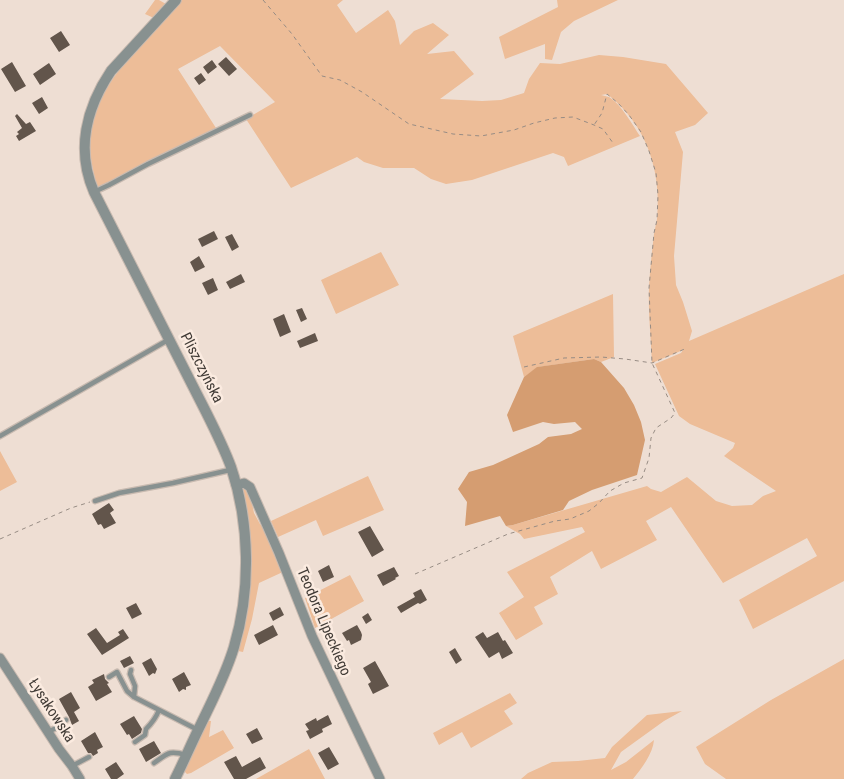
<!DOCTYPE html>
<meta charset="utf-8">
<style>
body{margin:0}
canvas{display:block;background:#eeded3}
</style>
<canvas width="844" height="779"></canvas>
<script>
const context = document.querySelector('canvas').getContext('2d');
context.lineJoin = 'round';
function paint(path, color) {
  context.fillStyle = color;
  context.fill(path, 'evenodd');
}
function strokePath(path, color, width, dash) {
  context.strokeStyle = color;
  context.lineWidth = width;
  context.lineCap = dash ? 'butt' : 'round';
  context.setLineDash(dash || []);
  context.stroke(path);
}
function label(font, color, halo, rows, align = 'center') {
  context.font = font + ' "Roboto Condensed",sans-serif';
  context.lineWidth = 5;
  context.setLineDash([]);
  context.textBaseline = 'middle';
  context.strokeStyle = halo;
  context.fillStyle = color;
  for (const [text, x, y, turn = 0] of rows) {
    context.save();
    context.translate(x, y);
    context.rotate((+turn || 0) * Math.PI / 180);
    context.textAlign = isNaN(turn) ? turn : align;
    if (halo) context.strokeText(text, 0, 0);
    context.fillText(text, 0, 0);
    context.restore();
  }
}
const green = new Path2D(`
 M155 0H159L166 4 156 19 145 14Z
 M179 0H343L337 5 356 33 388 10 395 21 400 45 414 31 433 23 449 35 427 54 454 51 474 74 440 99 482 101 501 100 524 93 529 79 540 63 560 64 599 55 623 57 666 64 708 113 695 125 675 132 683 152 674 256 676 285 683 302 692 331 689 341 844 274V581L753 629 739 600 817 556 807 538 723 583 671 507 646 521 657 540 601 569 592 551 550 577 558 594 534 607 543 624 516 640 499 613 524 597 507 572 585 532 582 527 524 539 520 534 506 526 513 525 647 486 651 489 661 492 687 477 716 501 732 506 752 505 763 496 776 491 724 456 733 448 735 443 690 424 679 416 655 364 681 353 683 350 652 363C651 338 648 312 649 287 650 269 652 251 654 234 655 229 656 224 657 219 662 171 646 124 607 94L601 95C604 96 606 96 609 97 621 104 632 124 640 136L568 166 564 157 553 153 472 180 446 184 431 179 414 168H383L364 162 357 157 291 188 246 119 275 102 220 46 178 69 216 128 103 187H97C94 173 90 160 90 145 90 104 115 73 141 44 154 29 166 15 179 0Z
 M557 0H618L574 21 561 32 552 60 545 59V44L505 59 499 37 558 7Z
 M381 252 399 285 336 314 321 280Z
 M613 294 614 357 601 362 594 359 538 367 524 377 513 336Z
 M0 451 17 482 0 491Z
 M368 476 384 510 323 536 316 520 278 537 271 521Z
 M242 489H245L250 494 254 513 260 524 268 533 285 571 259 583 252 619 243 652 238 651 244 624Z
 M350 575 364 601 315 628 305 598Z
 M844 659V779H726L705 764 696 747 771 700Z
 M510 693 517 703 504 711 513 724 471 748 462 732 439 745 433 733Z
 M682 711 664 721 621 752 611 770 626 762 654 740C653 754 641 769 633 779H521L528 773 552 762 578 761 605 758 612 747 647 715Z
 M207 721H211L209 737 223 730 234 748 191 773 187 774 184 771Z
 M309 749 325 779H256Z`);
const forest = new Path2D(`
 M594 359 601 362 624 388 634 405 641 422 645 440 637 475 592 490 569 501 563 510 513 525 506 526 500 516 465 526 467 502 458 489 469 472 493 465 539 444 548 437 571 434 582 429 575 422 554 424 543 422 513 432 507 415 524 377 537 367Z`);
const building = new Path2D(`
 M61 31 70 45 59 52 50 38Z
 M226 57 237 69 229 76 218 64Z
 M212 60 217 67 208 74 203 67Z
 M12 62 26 86 15 92 1 69Z
 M49 63 56 74 40 85 33 74Z
 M201 73 206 80 199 85 194 78Z
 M42 97 48 108 39 114 32 103Z
 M17 114 26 124 30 122 36 131 19 141 16 136 19 134 17 132 22 128 15 116Z
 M214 231 218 239 202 247 198 239Z
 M232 234 239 247 232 251 225 237Z
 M199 256 205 267 195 272 190 262Z
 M241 274 245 282 230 289 226 282Z
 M213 278 218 290 208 295 202 283Z
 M302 308 307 319 301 322 296 310Z
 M284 314 291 332 280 337 273 319Z
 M315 333 318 341 300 348 297 341Z
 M109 503 114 510 110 513 116 523 104 529 101 524 98 525 92 514Z
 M370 526 384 550 372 557 358 532Z
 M329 565 334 577 323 582 318 571Z
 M394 567 399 576 395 578 396 579 383 586 377 575Z
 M421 589 427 600 420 604 418 603 401 613 397 607 415 597 413 593Z
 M136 603 142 614 132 619 126 608Z
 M280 607 284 615 273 621 269 613Z
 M368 613 372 620 366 624 362 617Z
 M273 625 278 635 259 645 254 635Z
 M357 625 361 632 362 635 361 640 351 645 349 640 347 641 342 633Z
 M96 628 107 643 120 635 118 632 123 629 129 638 102 655 87 634Z
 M483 632 487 638 498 632 503 641 505 640 513 653 502 659 499 652 489 658 475 637Z
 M455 648 462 660 456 664 449 652Z
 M130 656 134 663 124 668 120 661Z
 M151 658 157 669 155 674 153 673 149 676 142 663Z
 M375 661 389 686 373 694 368 684 371 682 363 668Z
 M184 672 191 685 186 687V690L183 689 179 692 172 679Z
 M104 674 105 679 109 683 107 684 112 692 96 701 88 687 94 683 92 680Z
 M71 692 80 708 74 712 79 721 72 725 69 717 59 699Z
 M328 715 332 724 322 729 323 732 310 739 306 731 309 730 305 724 316 718 317 721Z
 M134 716 142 729 141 733 132 739 129 734 127 735 120 724Z
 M257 728 263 739 252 744 246 734Z
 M95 732 103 747 97 750 98 753 93 756 91 753H88L81 741Z
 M154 741 161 753 146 762 139 749Z
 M329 747 339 764 328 770 318 753Z
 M236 756 242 767 260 757 266 768 246 779H234L224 762Z
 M116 762 124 774 117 779H111L105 769Z`);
const path = new Path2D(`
 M263 0 292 34 322 76 340 80 362 92 409 124 427 128 453 134 481 136 514 130 534 123 555 118 573 117 594 125 603 129 613 143
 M524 367 564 358 601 357 625 359 652 363 687 348
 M0 539 71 508 90 502
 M415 574 508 534 555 521 570 519 589 511 599 503 610 491 624 483 642 478 649 458 651 438 656 428 671 418 675 413 652 363 649 288 654 233 657 220 658 195 656 173 649 151 641 132 629 115 618 103 607 94 602 113 594 125`);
const service = new Path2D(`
 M94 192 109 185 148 164 250 115
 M0 436 168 340
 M95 501 119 493 173 483 230 470
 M131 670 130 674 135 686 134 697
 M109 677 117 672 127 691 134 697 198 730
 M48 732 56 728 66 720
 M135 742 145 735 146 729C152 723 156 718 159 710
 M154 763C168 753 169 750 186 755
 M72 766 89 757`);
const minor = new Path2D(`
 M236 485 244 483 250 487 279 553 312 636 380 779
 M0 658 59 749 72 766 80 779`);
const tertiary = new Path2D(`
 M175 779C184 761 192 742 201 724 213 699 226 674 234 647 251 590 250 524 231 467 224 448 215 430 206 412L94 192C76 150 86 108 111 71L176 0`);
const streetNames = [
 ["Pliszczyńska",201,368,63],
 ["Teodora Lipeckiego",323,622,67],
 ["Łysakowska",51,711,57]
];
paint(green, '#edbd98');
paint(forest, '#d59d71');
paint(building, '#62554b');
strokePath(service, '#c8bab0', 7);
strokePath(minor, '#c8bab0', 11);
strokePath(tertiary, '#c8bab0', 12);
strokePath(path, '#978c84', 1, [4, 4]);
strokePath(service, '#889190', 4.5);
strokePath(minor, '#889190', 9);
strokePath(tertiary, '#889190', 10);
label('15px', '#413b36', '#fbebe0', streetNames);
</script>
